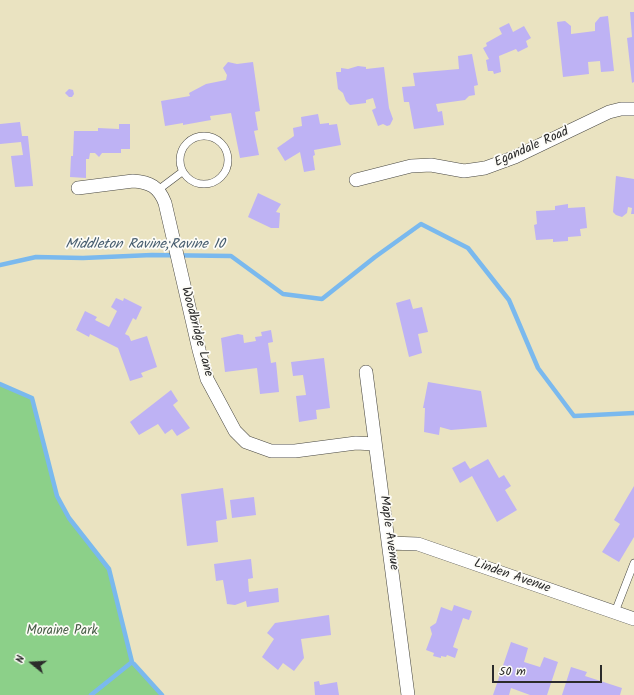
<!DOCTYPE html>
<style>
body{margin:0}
#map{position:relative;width:634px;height:695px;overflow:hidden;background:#eae3c1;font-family:Kalam,sans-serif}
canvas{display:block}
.north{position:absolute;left:12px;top:643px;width:40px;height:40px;-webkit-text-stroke:3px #fdfcf7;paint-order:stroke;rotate:288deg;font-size:11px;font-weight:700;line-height:16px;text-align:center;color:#2b2b2b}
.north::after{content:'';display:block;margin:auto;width:14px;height:18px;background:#2b2b2b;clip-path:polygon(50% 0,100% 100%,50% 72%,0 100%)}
.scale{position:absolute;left:492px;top:665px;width:110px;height:18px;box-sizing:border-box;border:2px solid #2b2b2b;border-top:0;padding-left:5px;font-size:12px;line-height:14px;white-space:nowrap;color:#2b2b2b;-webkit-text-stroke:3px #fdfcf7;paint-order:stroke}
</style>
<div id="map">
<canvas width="634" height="695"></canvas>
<div class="north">N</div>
<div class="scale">50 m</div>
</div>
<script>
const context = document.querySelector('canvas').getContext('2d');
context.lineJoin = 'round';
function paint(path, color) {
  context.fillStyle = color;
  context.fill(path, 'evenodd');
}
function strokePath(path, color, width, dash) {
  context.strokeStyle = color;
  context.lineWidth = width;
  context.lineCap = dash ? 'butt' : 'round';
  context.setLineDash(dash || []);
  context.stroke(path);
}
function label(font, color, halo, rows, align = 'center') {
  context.font = font + ' Kalam,sans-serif';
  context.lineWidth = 3.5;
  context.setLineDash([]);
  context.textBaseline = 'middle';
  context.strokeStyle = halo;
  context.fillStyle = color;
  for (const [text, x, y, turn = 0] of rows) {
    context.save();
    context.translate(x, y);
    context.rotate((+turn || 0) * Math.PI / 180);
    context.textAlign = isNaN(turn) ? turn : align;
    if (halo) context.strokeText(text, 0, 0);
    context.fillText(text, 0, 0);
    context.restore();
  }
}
const green = new Path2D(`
 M0 384 32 398 57 496 69 518 109 569 134 664 162 695H0Z`);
const stream = new Path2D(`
 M0 265 36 257 83 258 152 255 231 256 283 294 322 299 375 257 421 224 468 248 509 300 538 368 574 416 634 413
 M0 384 32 398 57 496 69 518 109 569 132 662 91 695
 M134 664 162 695`);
const building = new Path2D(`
 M630 12H634V82L632 83 627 38 632 37Z
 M608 16 614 71 601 72 600 61 588 62 589 74 563 77 557 22 565 21 571 26V34L595 31V23L600 17Z
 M509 23 513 32 524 26 531 38 526 41 528 47 518 52 516 49 499 56 501 72 494 74 493 71H488L486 60 489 59 483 48 487 46 486 43 502 34 499 28Z
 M472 54 478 85 474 86 475 95 469 96 465 100 436 104 438 112 442 111 444 125 414 129 409 102H404L402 87 415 86 413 73 459 69 458 56Z
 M228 62 237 64 253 62 260 111 255 112 258 130 254 131 259 155 240 158 231 113 210 116 211 120 183 125V123L165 126 161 101 190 96 189 93 206 84 226 80 227 75 223 68Z
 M358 66 366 67V69L384 67 389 108 393 119 390 125 387 126 383 124 378 126 372 110 376 108 373 98 366 100V103L350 105 346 101 343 93 338 89 336 72H341V68L348 69Z
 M69 89 73 90 74 94 72 97H69L65 93Z
 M318 114 320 124 329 123V125L337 124 341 145 314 150 315 155 313 156 315 170 304 172 300 152 285 161 277 148 294 136 293 128 302 126 301 117Z
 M20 122 22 136H28L33 186 15 187 11 156 23 155 21 142 0 144V124Z
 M119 124H130V149H121V153H102L99 157 95 153H90L89 159H86V178L70 177 71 156H73L74 131H98V128L119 129Z
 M616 176 634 179V214H631L632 208 628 207 627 213 622 217 616 215 613 212Z
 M258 193 281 204 276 212 280 213 279 228H271L248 217Z
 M568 204V208L585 207 587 228 580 229 581 236 568 237V241L553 242V239L536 240 534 225 537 224 536 211 555 210V206Z
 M116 298 123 301 124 298 142 307 136 320 133 318 125 334 129 336 131 341 147 336 157 367 141 373 143 377 130 381 118 348 90 334 89 337 76 330 85 311 97 317 95 320 109 327 117 311 111 307Z
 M410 299 413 309 422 307 428 332 418 334 422 353 409 357 396 303Z
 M271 330 273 342 268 343 271 363 276 362 279 392 260 394 257 368 225 372 221 338 238 334 243 335 244 343 256 341 255 337 262 336 261 332Z
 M324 358 330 408 316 410 317 419 299 422 296 396 306 395 303 375 293 376 291 362Z
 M428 382 481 391 487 427 451 430 440 427 439 435 424 432 425 408H423Z
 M171 390 178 401 173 405 190 428 177 436 172 429 165 434 158 424 139 435 130 422Z
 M488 459 499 478 504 475 511 486 505 490 517 510 497 522 472 476 460 483 452 468 465 461 470 469Z
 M634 486V537L619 562 602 552 620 524 614 520Z
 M223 488 227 519 216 521 218 542 187 546 181 494Z
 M254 497 256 515 232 518 230 500Z
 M251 559 253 578 248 579 249 592 278 588 279 602 247 607 246 601 235 605 227 604 223 580 216 581 214 564Z
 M454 605 472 611 469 620 463 618 453 647 458 649 455 658 447 655 446 657 441 656V658L433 656 434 653 426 650 432 634 430 627 436 623 441 607 452 611Z
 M329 615 331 635 301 639 304 658 294 671 283 663 278 670 262 657 274 639 267 633 275 623Z
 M511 642 528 648 524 662 540 667 544 657 558 662 547 695H530L511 688 509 695H493Z
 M571 667 587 672 585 676 622 688 620 695H562Z
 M319 681 320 685 337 682 339 695H315L314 682Z`);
const service = new Path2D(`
 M180 160a24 24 0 1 1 48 0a24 24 0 1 1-48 0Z
 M158 190 182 172
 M615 612 634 563`);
const minor = new Path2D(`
 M356 180 411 166 431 165 464 171 485 168 515 157 609 112 621 109H634
 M78 188 133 181C150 182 159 187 165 203L199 350 207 379 235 431 246 442 271 451H295L356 443 375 444
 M366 372 408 695
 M389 543 418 544 634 619`);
const streetNames = [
 ["Egandale Road",532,148,-24],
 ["Woodbridge Lane",196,332,75],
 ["Maple Avenue",388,533,82],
 ["Linden Avenue",512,577,19]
];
const parkNames = [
 ["Moraine Park",62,632]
];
const waterNames = [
 ["Middleton Ravine;Ravine 10",145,246]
];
paint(green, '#8cd089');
strokePath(stream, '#7ab9ee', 4.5);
paint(building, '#beb2f4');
strokePath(service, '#484742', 8);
strokePath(minor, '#484742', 14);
strokePath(service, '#fff', 7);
strokePath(minor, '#fff', 13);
label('13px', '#2b2b2b', '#fdfcf7', streetNames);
label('13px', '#485d47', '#fdfcf7', parkNames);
label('italic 14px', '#475d6f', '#fdfcf7', waterNames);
</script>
